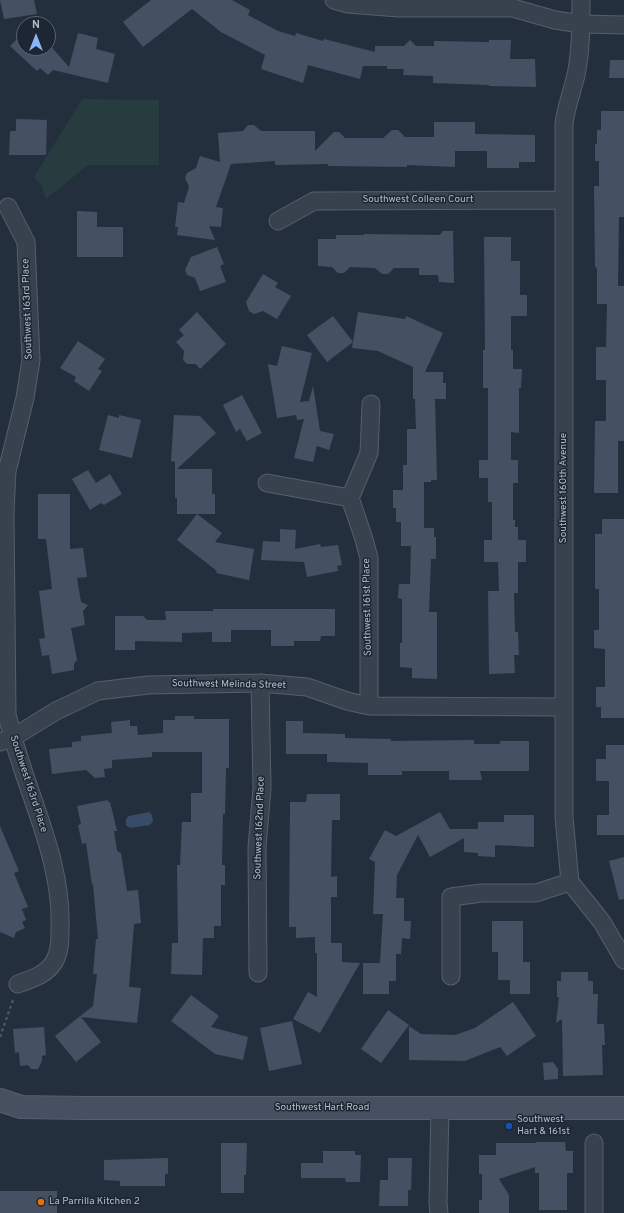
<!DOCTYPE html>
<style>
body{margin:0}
#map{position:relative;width:624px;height:1213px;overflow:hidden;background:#242f3e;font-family:Overpass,sans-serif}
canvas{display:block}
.north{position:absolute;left:16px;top:16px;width:40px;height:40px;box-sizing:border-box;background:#1d2633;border:1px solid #59626f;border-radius:50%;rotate:0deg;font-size:11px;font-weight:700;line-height:16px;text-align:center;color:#b4bcc9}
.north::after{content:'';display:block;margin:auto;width:14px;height:18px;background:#8ab4f8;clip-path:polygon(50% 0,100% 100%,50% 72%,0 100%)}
</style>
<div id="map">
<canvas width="624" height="1213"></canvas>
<div class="north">N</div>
</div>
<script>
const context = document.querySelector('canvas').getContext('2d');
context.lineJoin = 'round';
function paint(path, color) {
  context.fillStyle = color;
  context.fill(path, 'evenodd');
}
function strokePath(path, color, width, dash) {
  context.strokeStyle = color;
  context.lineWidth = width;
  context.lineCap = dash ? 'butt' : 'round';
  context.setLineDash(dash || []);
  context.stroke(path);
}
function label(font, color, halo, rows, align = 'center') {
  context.font = font + ' Overpass,sans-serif';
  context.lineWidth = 3;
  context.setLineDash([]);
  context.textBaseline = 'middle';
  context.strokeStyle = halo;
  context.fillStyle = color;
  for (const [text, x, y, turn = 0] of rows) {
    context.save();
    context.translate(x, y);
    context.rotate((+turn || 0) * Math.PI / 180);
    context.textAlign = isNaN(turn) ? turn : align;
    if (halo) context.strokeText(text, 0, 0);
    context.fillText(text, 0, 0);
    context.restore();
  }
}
const green = new Path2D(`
 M82 99 159 100V165H88L46 199 42 187 34 177Z`);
const water = new Path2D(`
 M149 812 152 815 153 821 150 825 130 828 126 825V819L129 816Z`);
const building = new Path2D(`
 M0 0H34L37 14 4 19Z
 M151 0H232L250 10 248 15 278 31 295 36 296 33 323 41 324 39 375 52V46H404L410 40 416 46H434V41L489 42V40H511L510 59H535L536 87 489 86V85L433 83V76L403 75 404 69H387V66H363L360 79 308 65 303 83 261 69 265 55 221 32 192 9 143 47 123 22Z
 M24 32V48H48V43L69 67 78 33 98 38 96 49 115 54 108 83 53 70 48 75 40 68 37 71 10 46Z
 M610 60H624V78H609Z
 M601 111H624V217H619L618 286H624V441H618V493H594L595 421H606V380H596V347H606L607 304H597V269L595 266 594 186H599V161H595V144H597V130H601Z
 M16 119 47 120 46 155H9L10 131H16Z
 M434 122H475V134L535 135V162H519V168H487V151H455V167L407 165V167L328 166V164L275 165V161L231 164 216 207 223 208 221 227 209 226 215 240 177 235 178 227H175L178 202 184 203 189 187 185 178 187 173 196 168 200 156 220 162 218 133 243 131 248 125H254L261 131H315V151L334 132H339L345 138H383L392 130H398L405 137H434Z
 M77 211 97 212V227H123V257H77Z
 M443 231H453L454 283 439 282 438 275H419V268H394L388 274H382L375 268 350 267 344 273H338L332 267 318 266V239H336V235H364V234L440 235Z
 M484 237H511V261H520V295H527V316H511V350H513V369H522L521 388H519V433L511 432V460H518V483H513V520H515V527H518V540H526V562H518V593H514L515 632H518L519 655H514L515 673 489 674 488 591H499L498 562H484V540H492V502H488V478H479V460H488V388H483V350H485Z
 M217 247 224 264 220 266 226 282 200 291 195 278 187 275 185 270 191 257Z
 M263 274 278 283 275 287 291 296 277 319 263 311 254 314 249 311 246 302Z
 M197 312 226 344 200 369 196 364H187L183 360 184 351 176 342 184 335 179 330Z
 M358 312 405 319 406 316 443 333 425 372H443V383H446V399H435L437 480H431V482H424V528H434V537H436V559H431L429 612H437V679L412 678V668L400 667V643H402V599L398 598 399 584H410L411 546H401V522H396V508H393V490H403V465H407V429H416L415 399H413V367L378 351 352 348 353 342 327 362 307 335 333 316 353 342Z
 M78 341 105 359 98 369 102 371 89 391 74 381 76 377 60 368Z
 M282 346 312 353 300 402 309 401 313 386 320 431 334 434 329 450 317 446 313 462 294 458 304 419 297 420 296 415 277 418 268 364 277 366Z
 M242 395 262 433 247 441 240 429 236 432 223 405Z
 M108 415 119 418V415L141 420 132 458 99 450Z
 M174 415 200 416 216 433 177 469H212V494H215V514H177V498H175V462L171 461Z
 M88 470 96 483 110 474 122 494 104 505 101 503 90 510 72 479Z
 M38 494H70V549L83 548 87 577 77 578 81 602 88 605 83 611 85 625 71 628 77 660 74 664V670L52 674 49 655 42 656 39 639 45 638 39 591 52 589 46 539H38Z
 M197 514 222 533 215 542 254 549 249 580 216 573 217 571 177 540Z
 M602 519H624V718H601V707H596V687H605V649L594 648V630H599V589H595V534H602Z
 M280 529 296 530 295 549 320 544 321 547 338 545 342 565 337 566 338 571 307 577 304 562 261 560 263 541 280 542Z
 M213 609H335V636H321L320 641H294V646H271V630H231V642H212V632L182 633V642L135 641V650H115V616H143L147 620H166L165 611H213Z
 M175 716H194V719H229V768H226L225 814H223L222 865H225V885H221V926H214V938H203L202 975 171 974 172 943H178L177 865H180L182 822H191V793H202V752H152V757L112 760V768L104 769 105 777 95 778 86 770 52 774 49 749 72 747V742L81 741V736L112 733 111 722 130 720V726H137L138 735 163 733V720H175Z
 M286 721H303V733L345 734V738L391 739V741L474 740V744H500V741H529V771H480L482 780H449V771H402V775H368V763L327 762V754H286Z
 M606 745H624V835H597V815H609V781H596V759H606Z
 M307 794H340V820H332L331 877 337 876V897H331V943H342V962L360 963 320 1033 293 1019 308 992 317 997V953H315V937L296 938V927H289L290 802H306Z
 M108 800V802H110L117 831H114L117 851 121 853 127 891 138 890 141 923 134 924 129 987 141 988 137 1023 81 1017 101 1042 76 1062 55 1036 93 1006 97 974H93L96 939H98L93 884 92 885 86 843 82 844 78 825 81 824 77 806Z
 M440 812 450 829H478V822H504V815H534V847L495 845V857L478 856V853L464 852V838L430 857 418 835 397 875 396 898H404V921H411L410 939 402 938 401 954H396V981H389V994H363V963H380L383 914H373L375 862 369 859 385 830 396 836Z
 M0 826 19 871 14 873 28 907 22 909 26 920 22 922 25 928 16 932 14 938 0 932Z
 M624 857V899L619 900 609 861Z
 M492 921H523V962H530V994H510V980H498V952H492Z
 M561 972H588V981H593V994H598L597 1024H604L605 1045H602L603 1075 563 1076 562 1019 556 1023 559 997H557V981H561Z
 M191 995 219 1016 211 1027 248 1037 243 1060 215 1054 171 1021Z
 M513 1002 536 1036 507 1056 500 1047 465 1061 409 1060V1026L421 1034 455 1035 475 1028Z
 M388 1010 409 1025 381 1063 361 1049Z
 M292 1021 302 1064 269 1071 260 1028Z
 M44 1027 46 1055 42 1056V1061L38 1069H31L28 1065 20 1066 19 1052 15 1053 13 1029Z
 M553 1062 558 1069V1079L544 1080 543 1063Z
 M536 1142H565L566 1151H573V1173H567V1210H539V1173H535V1167L499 1179 509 1195V1213H479V1200H482V1174H479V1155H496V1143H536Z
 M221 1143H247L246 1175H244V1193H221Z
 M323 1151H355V1155H361L360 1182H346L345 1178H301V1163H323Z
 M168 1158V1174H165V1186H120V1181L104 1180V1160Z
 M388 1158H412L411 1190H408V1206H379L380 1180H388Z
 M0 1191H57V1213H0Z`);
const path = new Path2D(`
 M0 1037 13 1000`);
const street = new Path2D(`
 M334 0 348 4 399 8H513L555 20 581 24 624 25
 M581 0C581 23 581 53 576 75 572 92 566 107 564 124V817L570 882 602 922 624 960
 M8 207 26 242 31 360 25 398 7 471 5 512 7 714C22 786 63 854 60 929 60 940 60 952 54 962 46 975 31 979 18 984
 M278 221 314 201 563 200
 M267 483 350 498
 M350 498 363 536 369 558V706
 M350 498 369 453 371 404
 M0 742 12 738 56 711 98 691 148 685 260 683 307 687 347 701 369 706 564 707
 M258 973 257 847 262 788 260 683
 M451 976V897L482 893H536L570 882
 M439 1213 438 1203 440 1108
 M594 1213V1143`);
const secondary = new Path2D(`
 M0 1100 21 1107 84 1108H624`);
const markers = [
 [509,1126,4,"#1a4fb4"],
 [41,1202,4,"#e8710a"]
];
const streetNames = [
 ["Southwest Colleen Court",418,200],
 ["Southwest 163rd Place",28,309,-92],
 ["Southwest 160th Avenue",564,488,-90],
 ["Southwest 161st Place",368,607,-91],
 ["Southwest Melinda Street",229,685,1],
 ["Southwest 163rd Place",28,784,72],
 ["Southwest 162nd Place",260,828,-88],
 ["Southwest Hart Road",322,1108]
];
const poiNames = [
 ["Southwest",517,1120],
 ["Hart & 161st",517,1132],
 ["La Parrilla Kitchen 2",49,1202]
];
paint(green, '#263c3f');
paint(water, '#394c67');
paint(building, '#455162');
strokePath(street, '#565f6c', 19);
strokePath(secondary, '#565f6c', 24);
strokePath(path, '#44595c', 2.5, [3, 3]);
strokePath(street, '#38414e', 17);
strokePath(secondary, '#465061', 22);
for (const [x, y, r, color] of markers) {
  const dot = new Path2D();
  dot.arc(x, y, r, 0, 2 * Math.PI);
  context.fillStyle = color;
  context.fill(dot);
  strokePath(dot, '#1d2633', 1.5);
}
label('10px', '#b4bcc9', '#1d2633', streetNames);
label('10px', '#b4bcc9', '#1d2633', poiNames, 'left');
</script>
